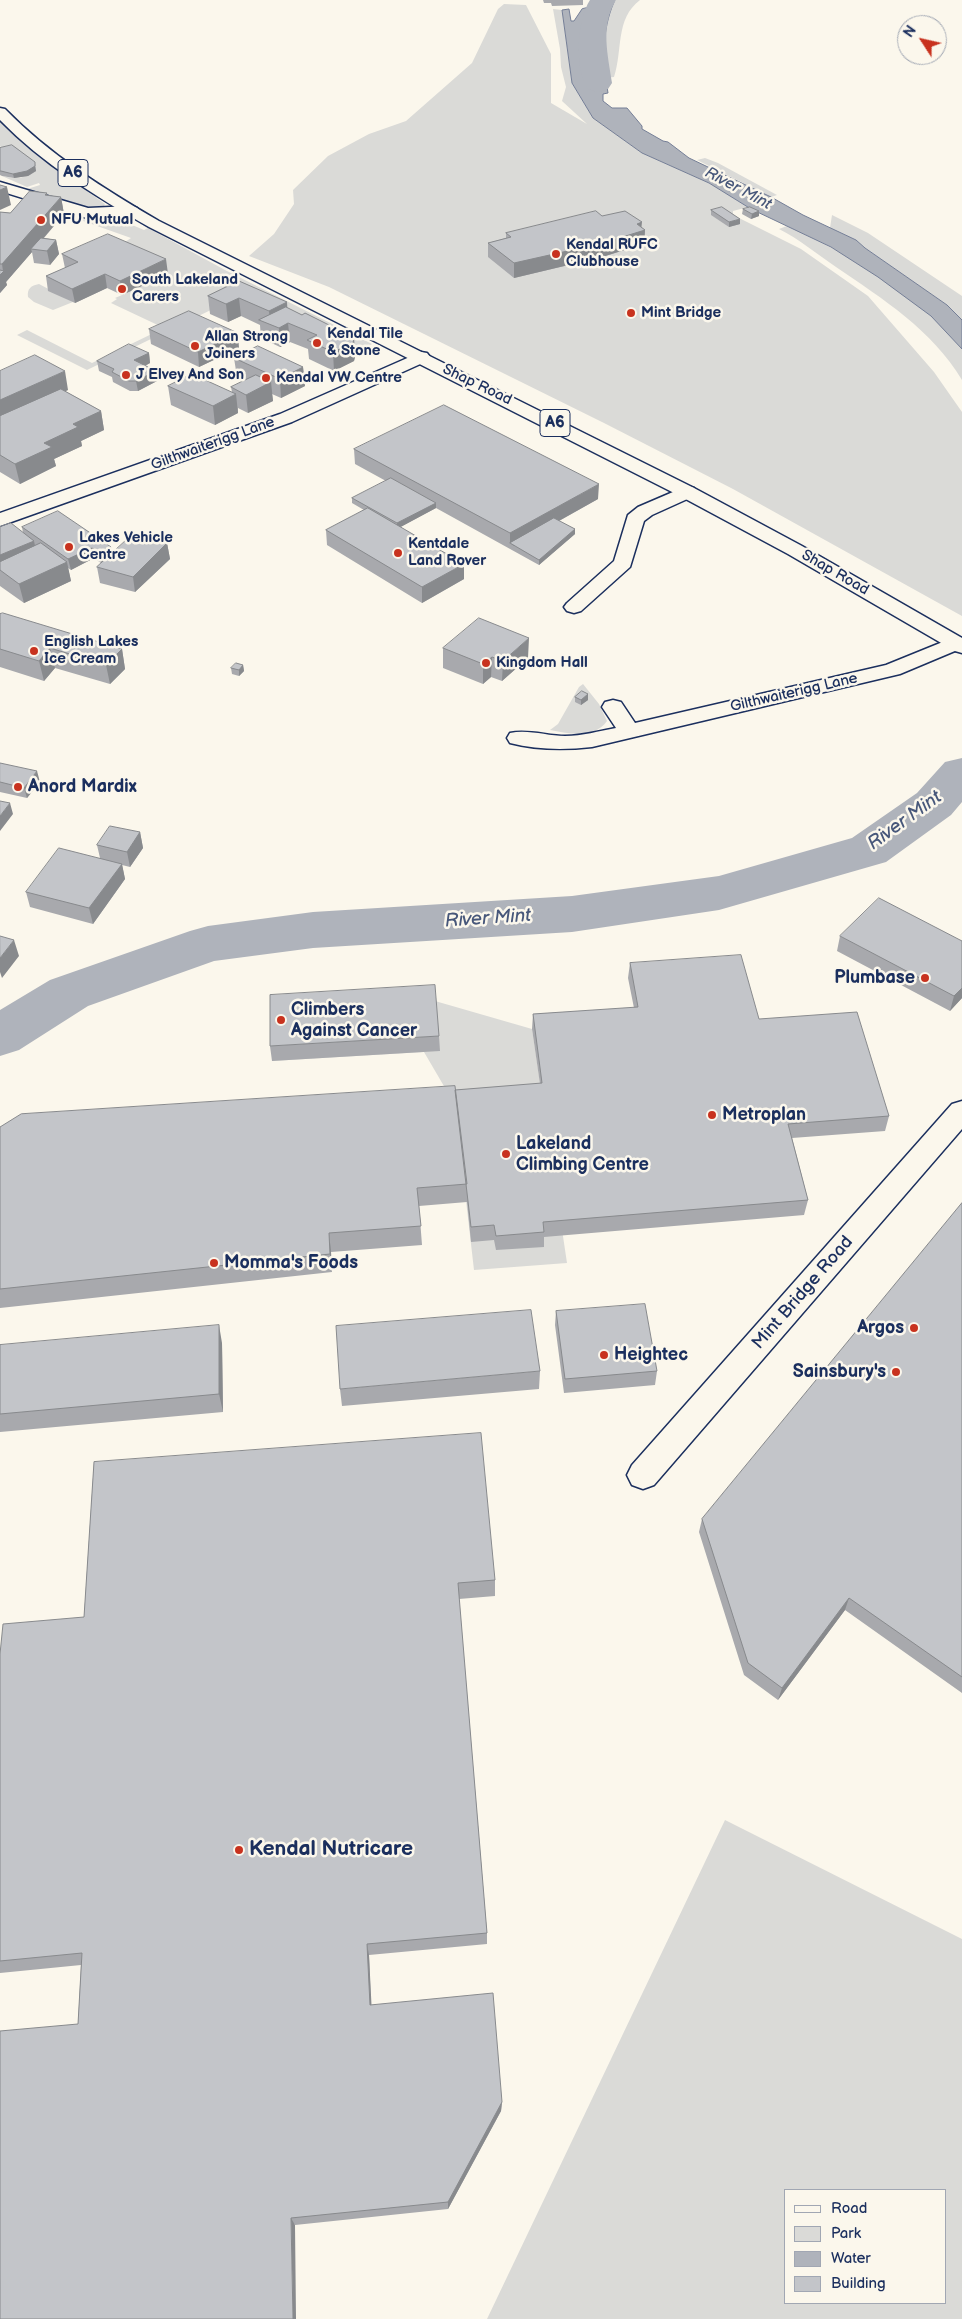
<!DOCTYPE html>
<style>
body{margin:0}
#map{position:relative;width:962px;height:2319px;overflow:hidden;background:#fbf7ec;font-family:"Balsamiq Sans",sans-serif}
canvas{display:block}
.legend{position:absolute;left:784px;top:2189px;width:162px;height:115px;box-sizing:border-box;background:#fbf7ec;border:1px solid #a1a7b3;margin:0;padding:6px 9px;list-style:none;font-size:15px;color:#1b2f5e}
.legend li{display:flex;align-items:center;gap:10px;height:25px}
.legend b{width:25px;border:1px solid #a1a7b3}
.north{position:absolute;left:897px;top:15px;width:50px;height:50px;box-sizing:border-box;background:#fbf7ec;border:1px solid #a1a7b3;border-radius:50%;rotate:305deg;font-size:14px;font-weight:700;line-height:20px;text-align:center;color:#1b2f5e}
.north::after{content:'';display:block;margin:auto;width:18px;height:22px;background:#c8321e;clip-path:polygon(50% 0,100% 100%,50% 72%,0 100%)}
</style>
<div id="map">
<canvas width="962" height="2319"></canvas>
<ul class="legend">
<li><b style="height:6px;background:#fbf7ec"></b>Road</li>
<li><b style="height:14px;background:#dadad7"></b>Park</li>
<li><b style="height:14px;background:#afb3bb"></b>Water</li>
<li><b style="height:14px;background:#c3c5c9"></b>Building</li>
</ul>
<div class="north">N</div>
</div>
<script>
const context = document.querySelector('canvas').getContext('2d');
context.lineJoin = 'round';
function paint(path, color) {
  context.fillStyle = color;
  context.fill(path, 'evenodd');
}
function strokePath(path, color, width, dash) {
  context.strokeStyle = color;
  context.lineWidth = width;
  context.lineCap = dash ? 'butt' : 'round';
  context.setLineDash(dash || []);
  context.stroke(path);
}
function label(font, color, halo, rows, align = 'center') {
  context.font = font + ' "Balsamiq Sans",sans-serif';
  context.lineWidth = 5;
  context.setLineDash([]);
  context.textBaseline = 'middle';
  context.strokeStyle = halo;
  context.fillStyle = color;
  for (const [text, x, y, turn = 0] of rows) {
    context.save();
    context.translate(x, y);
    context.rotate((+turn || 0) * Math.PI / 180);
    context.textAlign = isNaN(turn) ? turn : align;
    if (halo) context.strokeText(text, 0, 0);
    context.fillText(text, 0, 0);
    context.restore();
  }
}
const green = new Path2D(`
 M616 0H640C615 19 623 50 614 77L605 78C603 53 600 21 616 0Z
 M504 4 526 5 551 54V103L587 124 562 101 566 87 561 67 560 49 553 9 562 10 572 83 593 118 642 153 709 183 748 207 733 211V215L801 249 868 296 934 372 962 412V616L733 489 604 423 329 287 249 256 274 234 294 204 293 190 328 156 369 134 406 121 472 63 498 9Z
 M0 122 46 162 105 204 104 206 90 210 27 189 40 185 39 183 27 187 2 176C14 179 27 179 36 170L35 167 5 151 0 146Z
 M705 158 718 163 777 195 771 197 697 160Z
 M832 215 868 233 962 296V320L947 305 865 248 856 240 830 228Z
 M69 216 125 222 144 230 148 228 225 270 372 344 369 346 374 350 365 352 248 292 87 370 17 335 27 330 92 363 164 328 111 303 117 299 115 298 122 295V244L131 238Z
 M787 226C838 248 888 280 930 315 942 325 952 338 962 349V380C932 330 883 299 836 267 817 254 799 239 779 229Z
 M39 284 73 302 53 310 34 302 28 297C27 288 31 286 39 284Z
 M583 684 599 704 607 721C594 739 569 734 550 730L558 724 579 687Z
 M435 1001 532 1029 567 1263 474 1270 455 1105 424 1052 272 1061V1015Z
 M725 1820 962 1939V2319H487ZM786 2190H946V2303H786Z`);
const water = new Path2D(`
 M614 2C601 32 603 62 608 93L603 94V101L612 108H627L642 126V129L663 141 668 142 689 158 771 197 803 215 856 240 865 248 947 305 962 320V349L931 316 878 277 831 247 751 209 709 183 642 153 593 118 572 83 562 10 569 9 571 21H574L582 9Z`);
const river = new Path2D(`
 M590 0H616C600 26 608 55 612 83L608 89 598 92 588 89C574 69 577 20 590 0Z
 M962 758V802L951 815 886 862 719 910 572 932 313 948 214 961 88 1006 19 1050 0 1056V1010L50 980 190 931 208 926 313 912 572 896 719 876 852 838 917 793 945 762Z`);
const minor = new Path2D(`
 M0 182 88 208 132 206 137 208 140 211 137 214 132 216 87 218 0 191Z
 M421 352 427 353 430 357 427 361 292 422 0 526V513L280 414Z
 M687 486 694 488 696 492 694 496 652 515 644 521 630 567 581 611 574 613 567 611 564 607 567 603 614 561 628 515 638 507Z
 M955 637 962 638V648L900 674 592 747C565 750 537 750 510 743L507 738 510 733C528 729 547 736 565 736 582 736 599 731 616 728L602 707 605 702 613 700 621 702 635 723 886 665Z
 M962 1101V1129L654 1485 643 1489 632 1485 627 1475 632 1465 952 1104Z`);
const trunk = new Path2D(`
 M0 108 5 109C50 155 104 189 159 221L694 488 802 546 962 638V653L955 651 788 554 680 496 149 227C95 196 43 164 0 120Z`);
const wall = new Path2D(`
 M543 0H583V5L552 6 551 3H544Z
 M0 148 35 162 36 171 28 176 14 178 2 176 0 175Z
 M47 193V195L61 197 64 214 44 238 56 240 59 254 50 265 34 263 32 252 6 282 7 285 0 293V212L10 213Z
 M743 209 759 211V216L751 219 742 214Z
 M711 210 740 224 729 227 711 215Z
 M602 216 641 227 645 230 644 244 602 257 514 278 488 257V243L506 238V233Z
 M62 254 168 274 122 295 107 288 75 303 48 291 46 276 65 268Z
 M239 281 287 302V308L302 315 335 328V330L354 338 355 357 354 361 334 371 309 359 308 349 290 342 280 347 261 338 260 325 241 316 228 322 210 314 208 296Z
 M149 329 239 348 199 367 151 344Z
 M149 353 150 363 145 366 157 381 138 391H130L113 382 112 377 99 371 97 361Z
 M234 358 303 367 305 386 281 398 272 394 273 401 248 413 238 408V413L215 425 171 405 168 386 232 392 231 387 245 381 237 377Z
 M0 371 68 390 65 391 101 411 104 430 81 441 82 446 54 459 56 466 20 484 0 472Z
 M354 449 598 499 559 521 575 529V534L539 565 436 508 400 527 464 579 422 603 327 545 326 530 364 510 352 503V498L386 481 355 464Z
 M0 527 23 533 22 527 112 553 167 543 170 559 135 592 100 583 97 567 102 563H101L94 558 71 570 68 568 71 581 24 603 0 586Z
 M0 614 122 649 125 669 110 684 55 668 44 681 0 667Z
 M443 648 528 658 502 681 491 677 483 684 443 668Z
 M243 665 244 671 239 676 232 674 231 668Z
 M588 694V700L581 705 575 702V697Z
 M0 763 40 782 27 798 0 792Z
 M140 832 143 848 130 867 122 865 125 879 93 924 30 907 26 892 100 858 97 845Z
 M840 936 962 998 950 1011 837 951Z
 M630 963 759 1019 889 1116 885 1131 792 1138 808 1200 804 1215 544 1237V1247L496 1250 494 1240 471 1242 467 1202 419 1206 422 1245 331 1252 332 1272 0 1308V1127L455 1090 540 1084 532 1029 533 1014 634 1008 628 978Z
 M439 1036 440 1051 272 1061 270 1046Z
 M962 1203V1693L845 1610 778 1700 744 1675 699 1532 702 1519Z
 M556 1311 657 1371 655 1385 564 1393 555 1325Z
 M222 1343 223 1412 0 1432V1345Z
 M540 1371 539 1389 342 1406 340 1389Z
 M94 1462 495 1580V1596L459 1599 487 1933V1944L369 1955 371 2005 502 2102 501 2111 448 2209 295 2225 78 2024 81 1965 0 1973V1654L84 1617Z`);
const shadedWall = new Path2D(`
 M35 166 36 171 28 176 14 178 13 174Z
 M7 187 11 205 0 210V190Z
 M47 193 50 210 61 197 64 214 34 249H31L32 252 6 282 7 285 0 293V275L3 271 2 264Z
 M759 211V216L751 219 752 214Z
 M740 219V224L729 227V222Z
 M642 222 641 231 645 230 644 244 602 257 514 278V263Z
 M56 240 59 254 50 265 47 251Z
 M166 259 168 274 122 295 120 281Z
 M105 274 107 288 75 303 72 289Z
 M239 298 241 316 228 322 226 304Z
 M287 302 288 321 270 324 269 311Z
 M288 323 290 342 280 347 279 328Z
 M238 333 239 348 199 367 198 352Z
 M354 338 355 357 354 361 334 371 333 352Z
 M149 353 150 363 135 371 134 360Z
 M303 367 305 386 281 398 280 379Z
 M65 371 68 390 0 421V400Z
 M156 371 157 381 138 391 136 381Z
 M271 382 273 401 248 413 246 395Z
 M236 394 238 413 215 425 213 406Z
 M101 411 104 430 81 441 82 446 54 459 56 466 20 484 15 464 44 443 73 424Z
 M599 484 598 499 514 546 510 543V533Z
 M436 503V508L397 529V523Z
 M575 529V534L539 565V560Z
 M34 541 38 560 0 570V555Z
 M167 543 170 559 135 592 133 577Z
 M111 547 113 557 101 563 99 552Z
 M92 548 94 558 71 570 68 559Z
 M67 562 71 581 24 603 19 584Z
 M464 564V579L422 603V587Z
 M529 638 528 658 502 681 503 661Z
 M50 648 55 668 44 681 39 661Z
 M122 649 125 669 110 684 106 665Z
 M492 657 491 677 483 684V664Z
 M243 665 244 671 239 676V670Z
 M588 694V700L581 705V700Z
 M37 771 40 782 27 798 24 788Z
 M10 803 13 814 0 831V816Z
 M140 832 143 848 130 867 127 852Z
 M122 864 125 879 93 924 89 908Z
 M14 940 19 956 2 978 0 972V958Z
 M962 988V998L950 1011 954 996Z
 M329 1233 331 1252 332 1272 330 1254Z
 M219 1325 222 1343 223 1412 219 1394Z
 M849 1598 845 1610 778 1700 782 1688Z
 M367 1944 369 1955 372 2015 370 2005Z
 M502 2102 501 2111 448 2209V2202Z
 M291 2218 295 2225 296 2319H293Z`);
const building = new Path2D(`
 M12 145 35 162V166L27 171 13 174 1 171H0V148Z
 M0 185 7 187 0 190Z
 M30 191 47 193 45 195 61 197 2 264H0V212L10 213Z
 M722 207 740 219 729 222 711 210Z
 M750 207 759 211 752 214 743 209Z
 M596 211 602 216 625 211 642 222 637 224 645 230 603 243 514 263 488 243 511 237 506 233Z
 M108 234 166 259 120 281 105 274 72 289 46 276 78 262 62 254Z
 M41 238 56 240 47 251 31 249Z
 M0 270 4 271 0 275Z
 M239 281 287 302 269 311 239 298 226 304 208 296Z
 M286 307 302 315 305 313 335 328 332 329 354 338 353 343 333 352 307 340 317 335 288 323 279 328 259 320Z
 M189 311 238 333 198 352 149 329Z
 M129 344 149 353 134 360 156 371 136 381H129L112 372 114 369 97 361Z
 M258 346 303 367 280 379 234 358Z
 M35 355 65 371 0 400V371Z
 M192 374 236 394 213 406 168 386Z
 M256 375 271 382 246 395 231 387Z
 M61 389 101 411 73 424 78 427 44 443 52 447 15 464 0 455V416Z
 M444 405 599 484 510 533 354 449Z
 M391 478 436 503 397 523 352 498Z
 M368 508 464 564 422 587 326 530Z
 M58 511 111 547 99 552 92 548 68 559 22 527Z
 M554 518 575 529 539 560 510 543Z
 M11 523 34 541 0 555V527Z
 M133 534 167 543 133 577 97 567Z
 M41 543 67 562 19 584 0 570V562Z
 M3 613 122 649 106 665 50 648 39 661 0 649V614Z
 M479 618 529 638 503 661 492 657 483 664 443 648Z
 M236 663 243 665 239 670 231 668Z
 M582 691 588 694 581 700 575 697Z
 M0 763 37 771 24 788 0 782Z
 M0 801 10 803 0 816Z
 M110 826 140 832 127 852 97 845Z
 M59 848 122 864 89 908 26 892Z
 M879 898 962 941V988L954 996 840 936Z
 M0 936 14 940 0 958Z
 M741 955 759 1019 857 1012 889 1116 788 1124 808 1200 543 1222 544 1232 496 1236 494 1225 471 1227 455 1090 542 1083 533 1014 638 1007 630 963Z
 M435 985 439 1036 270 1046V995Z
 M455 1086 467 1184 417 1188 421 1226 329 1233 330 1254 0 1289V1127L21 1114Z
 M962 1203V1677L849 1598 782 1688 748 1663 702 1519Z
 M645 1304 657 1371 565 1379 556 1311Z
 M531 1310 540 1371 340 1389 336 1326Z
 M219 1325V1394L0 1414V1345Z
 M481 1433 495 1580 458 1583 487 1933 367 1944 370 2005 493 1993 502 2102 448 2202 291 2218 293 2319H0V2031L78 2024 82 1953 0 1961V1654L3 1624 84 1617 94 1462Z`);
const markers = [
 [41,220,5,"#c8321e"],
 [556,254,5,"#c8321e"],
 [122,289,5,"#c8321e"],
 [631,313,5,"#c8321e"],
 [317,343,5,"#c8321e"],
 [195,346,5,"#c8321e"],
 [126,375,5,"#c8321e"],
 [266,378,5,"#c8321e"],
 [69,547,5,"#c8321e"],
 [398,553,5,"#c8321e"],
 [34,651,5,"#c8321e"],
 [486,663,5,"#c8321e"],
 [18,787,5,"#c8321e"],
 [925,978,5,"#c8321e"],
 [281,1020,5,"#c8321e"],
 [712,1115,5,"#c8321e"],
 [506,1154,5,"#c8321e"],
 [214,1263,5,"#c8321e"],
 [914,1328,5,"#c8321e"],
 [604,1355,5,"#c8321e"],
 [896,1372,5,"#c8321e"],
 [239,1850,5,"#c8321e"]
];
const farPoinames = [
 ["NFU Mutual",51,220],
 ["Kendal RUFC",566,245],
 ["Clubhouse",566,262],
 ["South Lakeland",132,280],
 ["Carers",132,297],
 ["Mint Bridge",641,313],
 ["Kendal Tile",327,334],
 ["& Stone",327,351],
 ["Allan Strong",205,337],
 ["Joiners",205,354],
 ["J Elvey And Son",136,375],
 ["Kendal VW Centre",276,378],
 ["Lakes Vehicle",79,538],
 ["Centre",79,555],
 ["Kentdale",408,544],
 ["Land Rover",408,561],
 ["English Lakes",44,642],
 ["Ice Cream",44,659],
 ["Kingdom Hall",496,663]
];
const farStreetnames = [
 ["Shap Road",477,385,26],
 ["Gilthwaiterigg Lane",213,444,-20],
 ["Shap Road",835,573,30],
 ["Gilthwaiterigg Lane",794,693,-13]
];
const shields = [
 [73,173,30],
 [555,423,30]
];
const shieldNames = [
 ["A6",73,173],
 ["A6",555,423]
];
const farWaternames = [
 ["River Mint",738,189,28]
];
const poiNames = [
 ["Anord Mardix",28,787],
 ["Plumbase",915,978,"right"],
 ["Climbers",291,1010],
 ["Against Cancer",291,1031],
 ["Metroplan",722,1115],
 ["Lakeland",516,1144],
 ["Climbing Centre",516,1165],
 ["Momma's Foods",224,1263],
 ["Argos",904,1328,"right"],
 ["Heightec",614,1355],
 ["Sainsbury's",886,1372,"right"]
];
const streetNames = [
 ["Mint Bridge Road",803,1293,-49]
];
const waterNames = [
 ["River Mint",905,821,-36],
 ["River Mint",488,919,-4]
];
const nearPoinames = [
 ["Kendal Nutricare",249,1850]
];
paint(green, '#dadad7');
paint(water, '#afb3bb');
strokePath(water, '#747e96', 1);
paint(river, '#afb3bb');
strokePath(minor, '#1b2f5e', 3);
strokePath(trunk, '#1b2f5e', 3);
paint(minor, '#fbf7ec');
paint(trunk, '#fbf7ec');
paint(wall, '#a8a9ad');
paint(shadedWall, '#888a8d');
paint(building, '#c3c5c9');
strokePath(building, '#888a8d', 1);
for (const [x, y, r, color] of markers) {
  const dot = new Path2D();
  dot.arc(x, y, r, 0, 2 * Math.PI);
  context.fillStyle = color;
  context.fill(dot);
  strokePath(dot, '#fbf7ec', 2);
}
label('bold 15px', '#1b2f5e', '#fbf7ec', farPoinames, 'left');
label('15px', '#1b2f5e', '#fbf7ec', farStreetnames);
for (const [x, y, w] of shields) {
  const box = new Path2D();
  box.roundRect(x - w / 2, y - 13.5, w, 27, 4);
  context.fillStyle = '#fbf7ec';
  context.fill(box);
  strokePath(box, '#1b2f5e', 1);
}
label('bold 16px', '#1b2f5e', null, shieldNames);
label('italic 16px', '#47577a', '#fbf7ec', farWaternames);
label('bold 18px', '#1b2f5e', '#fbf7ec', poiNames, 'left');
label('18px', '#1b2f5e', '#fbf7ec', streetNames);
label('italic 19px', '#47577a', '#fbf7ec', waterNames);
label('bold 21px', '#1b2f5e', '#fbf7ec', nearPoinames, 'left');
</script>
